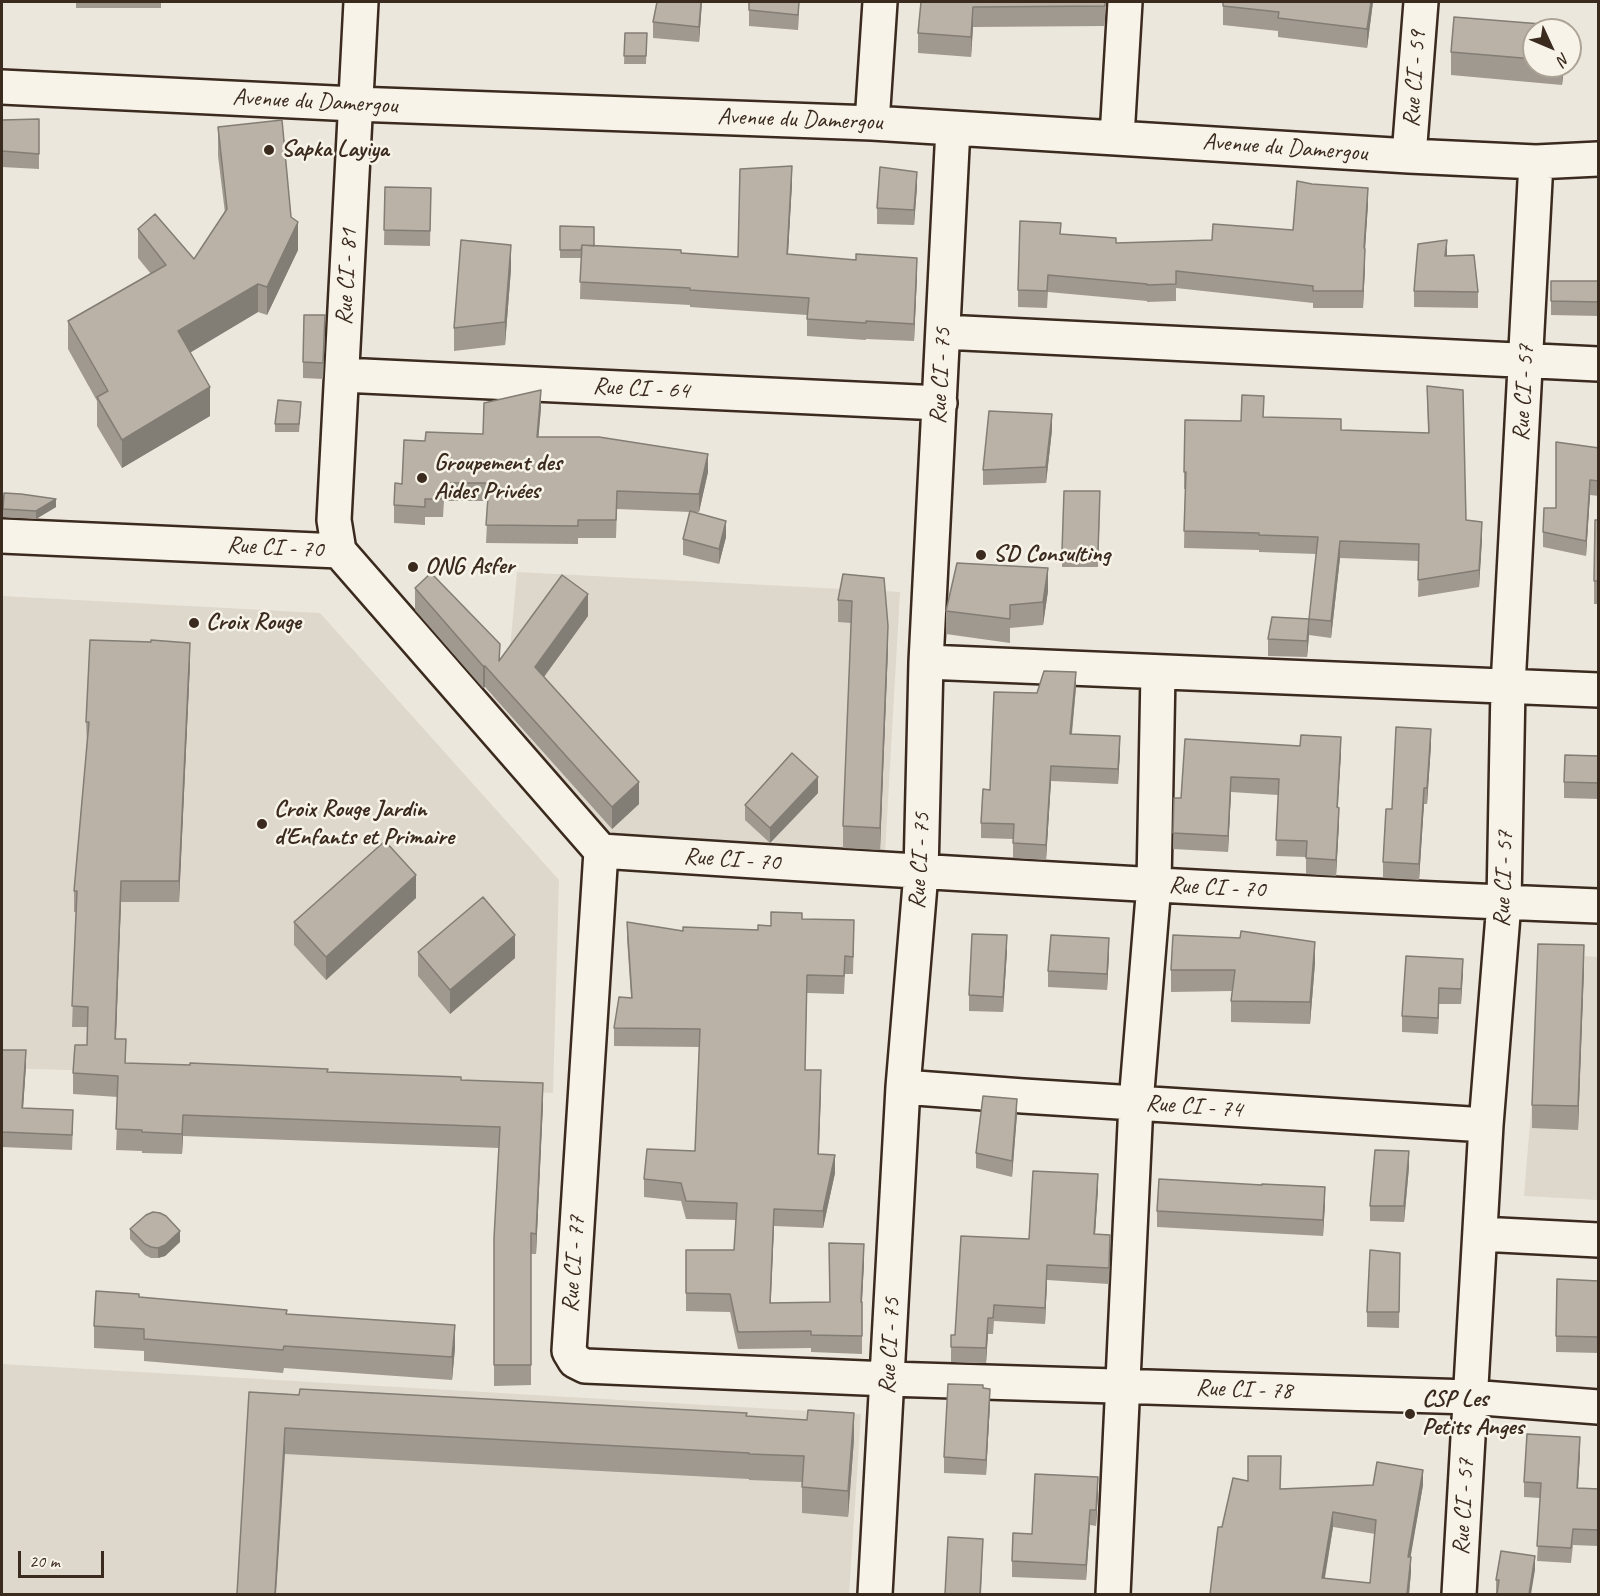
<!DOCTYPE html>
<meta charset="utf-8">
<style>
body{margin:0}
#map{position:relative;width:1600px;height:1596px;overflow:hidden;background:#ece7dc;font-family:Caveat,sans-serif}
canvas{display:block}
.frame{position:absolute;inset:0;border:3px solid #3b2a1e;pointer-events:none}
.north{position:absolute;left:1522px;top:18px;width:60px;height:60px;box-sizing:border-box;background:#f7f3e8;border:2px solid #aca397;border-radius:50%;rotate:134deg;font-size:16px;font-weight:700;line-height:24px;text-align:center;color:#3b2a1e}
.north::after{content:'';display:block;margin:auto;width:21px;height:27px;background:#3b2a1e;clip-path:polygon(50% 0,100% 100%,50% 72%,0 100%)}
.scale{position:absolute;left:18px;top:1551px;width:86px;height:27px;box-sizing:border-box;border:3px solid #3b2a1e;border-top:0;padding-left:8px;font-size:18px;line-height:21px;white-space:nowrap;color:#3b2a1e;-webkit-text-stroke:4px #f7f3e8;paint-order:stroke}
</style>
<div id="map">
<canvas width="1600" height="1596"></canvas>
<div class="frame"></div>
<div class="north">N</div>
<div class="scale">20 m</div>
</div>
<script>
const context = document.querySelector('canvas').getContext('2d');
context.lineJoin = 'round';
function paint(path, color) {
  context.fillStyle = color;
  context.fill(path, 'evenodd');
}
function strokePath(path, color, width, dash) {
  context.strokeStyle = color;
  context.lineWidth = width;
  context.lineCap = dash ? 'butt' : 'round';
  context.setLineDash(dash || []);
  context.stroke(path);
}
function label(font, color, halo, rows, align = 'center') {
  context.font = font + ' Caveat,sans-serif';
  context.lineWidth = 5;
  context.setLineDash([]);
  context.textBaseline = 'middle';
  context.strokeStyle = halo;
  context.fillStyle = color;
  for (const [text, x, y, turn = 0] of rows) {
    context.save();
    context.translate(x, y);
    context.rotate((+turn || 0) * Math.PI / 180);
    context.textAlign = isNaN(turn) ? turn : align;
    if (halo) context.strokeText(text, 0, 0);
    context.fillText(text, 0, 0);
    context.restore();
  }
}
const built = new Path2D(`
 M517 572 900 592 885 853 606 837 482 698 506 693Z
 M2 596 320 613 559 880 553 1093 132 1072 2 1068Z
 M1544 953 1598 957V1200L1524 1196Z
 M2 1364 861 1414 849 1594H2Z`);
const minor = new Path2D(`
 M2 87 355 104 872 123 1409 156 1536 162 1598 159
 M872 123 880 2
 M1117 137 1125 2
 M1409 156 1421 2
 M943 332 1598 364
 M342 375 940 403
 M2 536 339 551 601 851C933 873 1266 893 1598 906
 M339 551 334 520 361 2
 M926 662 1598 690
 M601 851 569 1351 575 1361 585 1366 888 1379 1470 1397 1598 1407
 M903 1087 1023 1096 1486 1125
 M1480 1234 1598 1240
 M875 1594 903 1087 921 873 926 662 953 128
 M1113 1594 1136 1103 1154 884 1158 672
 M1459 1594 1486 1125 1504 903 1508 686 1536 162`);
const wall = new Path2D(`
 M76 2H161V8H76Z
 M657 2H702L699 42 653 38V22Z
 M749 2H799L798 30 749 26Z
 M921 2H1105V26L973 27 971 57 918 53V33Z
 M1373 2 1367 48 1278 37V31L1223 25V6Z
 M1454 17 1566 26V30H1534V66H1564L1562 85 1451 75V52Z
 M625 33H647L646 64H624Z
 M39 119V169L2 167V120Z
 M218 127 291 217 298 250 267 315 258 312 190 352 210 416 122 468 97 426V401L68 349V321L151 274 138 258V229L194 259 225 213 218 156Z
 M792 183 788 254 917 275 914 341 866 339V340L807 336V315L690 307V305L580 299 581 258H560V226L594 246 738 257Z
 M385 187 431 188 430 246 384 245Z
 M917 187 914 225 877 224V208Z
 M1368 204 1365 249V265L1363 308H1313V303L1176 288V301L1147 302V301L1048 292 1047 308 1018 307V290L1061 234 1116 243 1212 240 1293 230Z
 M1447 256 1478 292V308L1414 307V291Z
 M511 269 505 345 454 351V328Z
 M1551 281H1599V316L1551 315Z
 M325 331 323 379 303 378V362Z
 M1427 386 1466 520 1482 539 1479 587 1418 597 1419 561 1340 558 1331 638 1309 635 1307 657 1268 656V639L1309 619 1316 554 1259 552V550L1184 548 1185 489H1184V472L1241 421 1264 417 1341 430 1428 433Z
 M541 408 538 437 708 472 699 512H693L726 537 719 564 683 555V539L690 512 617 509 616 538H578V544L486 543 488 501H444L443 517H425V525L394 523V505L402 484 425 441 483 434Z
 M301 410 299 432H275V424Z
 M1052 430 1046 483 983 485V470Z
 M1599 448V496L1590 495 1586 556 1543 547V532L1556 508Z
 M56 507 36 519 3 517V509Z
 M1100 507 1098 567H1062V551Z
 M1599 520V604H1594V581Z
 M884 578 888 648 880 850 843 848V826L851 623 838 622V600Z
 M415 588 500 660 588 616 544 677 639 804 612 829 485 687 483 688 415 610Z
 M1048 591 1043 625 1010 628V643L946 634V611Z
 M190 663 179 902H121L116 1039 126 1063 328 1072 461 1080 543 1104 536 1254H531V1385L494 1386V1238L499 1148 183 1136 182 1154 142 1153V1151L116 1150 118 1097 73 1094V1073L87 1045V1027H72L76 912H74V891L87 742 86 722Z
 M1076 687 1072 734 1120 751 1118 784 1051 781 1046 860 1013 858V839L981 838V823L990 790Z
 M1431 745 1427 804H1424L1419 880 1383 878V862L1392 809Z
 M1300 746 1341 753 1337 807 1339 823 1336 876 1306 874V857L1276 856 1278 795 1231 792 1228 852 1173 849 1174 798H1181Z
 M1599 756V799L1564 798V782Z
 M818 793 770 843 745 820V805Z
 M416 898 326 980 294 945V922Z
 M802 919 854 938 853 974H845L844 994 807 993 805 1070 821 1088 819 1154 835 1173 823 1228 774 1226 770 1303 830 1302 864 1262 862 1302V1354L811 1352V1348L738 1349 730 1312 686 1311V1250H734L736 1220 686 1219 681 1201 644 1197V1179L695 1151 699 1047 614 1046V1028L631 997 627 939V922L683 931 758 930 771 926Z
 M1007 951 1003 1012 969 1011V995Z
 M418 952 515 958 450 1014 418 976Z
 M1109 954 1107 990 1048 987V971Z
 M1463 959 1461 1004H1439L1438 1034 1402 1032V1016Z
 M1315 963 1310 1024 1231 1022V1001L1232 991 1171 992V970Z
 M1584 968 1578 1130 1532 1128V1105Z
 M2 1050 26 1065 23 1108 73 1126 72 1150 2 1147Z
 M1017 1114 1012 1177 976 1168V1153Z
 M1409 1167 1404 1222 1370 1221V1206Z
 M1098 1189 1095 1234 1110 1251 1109 1284 1047 1280 1045 1324 994 1321 993 1334H988L986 1363 951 1362V1347L955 1335 1029 1239Z
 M1325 1203 1323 1236 1157 1227V1211Z
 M130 1229 180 1242 165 1256 158 1258H151L145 1255 130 1239Z
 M1400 1253 1399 1328 1367 1327V1312Z
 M1599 1281V1353L1556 1352V1336Z
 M139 1297 287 1314 455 1348 452 1380 284 1368 283 1373 144 1361V1351L94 1348V1326Z
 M983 1388 990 1404 986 1475 944 1473V1457Z
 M249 1392 747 1416 854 1439 848 1517 802 1513V1482L749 1480V1479L285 1454Z
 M1580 1453 1578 1488 1599 1489V1546L1573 1545 1571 1563 1537 1561 1540 1498 1524 1497V1482Z
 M1423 1485 1410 1557 1411 1572 1409 1594H1210L1222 1527 1281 1489ZM1333 1527 1375 1534 1370 1583 1325 1578Z
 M1098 1493 1096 1526 1090 1525 1086 1580 1012 1577V1561L1032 1534Z
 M1535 1570 1497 1594 1496 1593V1580Z`);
const shadedWall = new Path2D(`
 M701 2H702L699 42V27Z
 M799 2 798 30V15Z
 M1371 2H1373L1367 48V29Z
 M973 7V27L971 57V37Z
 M1562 66H1564L1562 85Z
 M792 166V183L787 271V254Z
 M917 172V187L914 225V210Z
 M1368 188V204L1364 265V248Z
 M298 222V250L267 315V287Z
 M1447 240V255L1445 272V256Z
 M511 245V269L505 345V322Z
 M1365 249V265L1363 308V291Z
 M917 258V275L914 341V324Z
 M258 284V312L178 360V331Z
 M325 315V331L323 379V363Z
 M210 387V416L122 468V440Z
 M541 390V408L537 455V437Z
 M1052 414V430L1046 483V467Z
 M708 454V472L699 512V494Z
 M1590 480V495L1586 556V541Z
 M56 499V507L36 519V511Z
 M726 521V537L719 564V549Z
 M1482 522V539L1479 587V570Z
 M1340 541V558L1331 638V621Z
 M1048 568V591L1043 625V602Z
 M588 594V616L535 689V667Z
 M1309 619V635L1307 657V641Z
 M888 626V648L880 850V828Z
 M190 643V663L179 902V881Z
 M483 666H485V687L483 688Z
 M1076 672V687L1070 749V734Z
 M1431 729V745L1427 804V788Z
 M1120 736V751L1118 784V769Z
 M1341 737V753L1337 823V807Z
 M1051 766V781L1046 860V845Z
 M818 777V793L770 843V828Z
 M1231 777V792L1228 852V836Z
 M639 782V804L612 829V807Z
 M1424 788V804L1419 880V864Z
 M1339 808V823L1336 876V860Z
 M416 875V898L326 980V957Z
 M121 881V902L115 1059V1039Z
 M515 935V958L450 1014V990Z
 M1007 935V951L1003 1012V997Z
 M1109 938V954L1107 990V974Z
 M1315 942V963L1310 1024V1002Z
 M1584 945V968L1578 1130V1106Z
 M1463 959V974L1461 1004V989Z
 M1439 988V1004L1438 1034V1018Z
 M26 1050V1065L22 1124V1108Z
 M821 1070V1088L818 1171V1154Z
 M543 1083V1104L536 1254V1234Z
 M1017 1099V1114L1012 1177V1161Z
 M183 1115V1136L182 1154V1134Z
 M1409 1151V1167L1404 1222V1206Z
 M835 1155V1173L823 1228V1211Z
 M1098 1174V1189L1094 1250V1234Z
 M1325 1187V1203L1323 1236V1220Z
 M774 1209V1226L770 1321V1303Z
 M180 1231V1242L165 1256 158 1258V1248Z
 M1110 1235V1251L1109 1284V1268Z
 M864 1244V1262L861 1319V1302Z
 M1047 1265V1280L1045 1324V1308Z
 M988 1318V1334L986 1363V1348Z
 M455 1325V1348L452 1380V1357Z
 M990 1389V1404L986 1475V1460Z
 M854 1413V1439L848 1517V1491Z
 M285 1428V1454L276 1594H275Z
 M1580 1437V1453L1577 1504V1488Z
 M1423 1470V1485L1408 1572V1557Z
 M1098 1477V1493L1096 1526V1510Z
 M1090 1510V1525L1086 1580V1565Z
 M1333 1512V1527L1322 1593V1578Z
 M983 1539 981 1594H980Z
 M1535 1556V1570L1531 1594H1529Z
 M1411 1557V1572L1409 1594H1407Z`);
const building = new Path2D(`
 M657 2H701L699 27 653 22Z
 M749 2H799L798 15 749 10Z
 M921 2H1105V6L973 7 971 37 918 33Z
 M1223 2H1371L1367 29 1278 18 1279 12 1223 6Z
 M1454 17 1566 26V30H1534V59L1451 52Z
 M625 33H647L646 56H624Z
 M39 119V154L2 151V120Z
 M282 120 291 217 298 222 267 287 258 284 178 331 210 387 122 440 97 397 108 391 68 321 166 265 138 229 155 214 194 259 227 209 218 127Z
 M792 166 787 254 856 260V254L917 258 914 324 866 321V323L807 319 809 298 690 290V288L580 282 582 245 681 250V253L738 257 740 169Z
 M880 167 917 172 914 210 877 208Z
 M1297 181 1312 184 1368 188 1364 248 1365 249 1363 291H1313V286L1176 271V284L1147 285V284L1048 275 1047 291 1018 290 1020 221 1061 223 1060 234 1116 238V243L1212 240 1213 224 1293 230Z
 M385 187 431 188 430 231 384 230Z
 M560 226 594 227V246L582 245 581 250H560Z
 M461 240 511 245 505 322 454 328Z
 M1447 240 1445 256 1474 255 1478 292 1414 291 1418 244Z
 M1551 281H1599V302L1551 301Z
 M304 315H325L323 363 303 362Z
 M1427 386 1463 390 1466 520 1482 522 1479 570 1418 580 1419 544 1340 541 1331 621 1309 619 1307 641 1268 639 1272 617 1309 619 1318 537 1259 535V533L1184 531 1186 472H1184L1185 420 1241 421 1242 395 1264 396 1263 417 1341 419V430L1429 433Z
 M541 390 537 437H599L708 454 699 494 617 491 616 520H578V526L486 525 489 483H444L443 499H425V507L394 505 395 483 402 484 404 440 425 441 426 432 483 434 484 403Z
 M278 400 301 402 299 424H275Z
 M989 411 1052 414 1046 467 983 470Z
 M1556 442 1599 448V481L1590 480 1586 541 1543 532 1544 508H1556Z
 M1064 491H1100L1098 552 1062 551Z
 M4 493 21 494 56 499 36 511 3 509Z
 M690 511 726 521 719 549 683 539Z
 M1595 520H1599V581H1594Z
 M957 563 1048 568 1043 602 1010 605V619L946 611Z
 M431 573 500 644 499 661 562 575 588 594 535 667 639 782 612 807 485 666H483L415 588Z
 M843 574 884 578 888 626 880 828 843 826 852 601 838 600Z
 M90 640 151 642V640L190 643 179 881H121L115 1039H126L125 1063 190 1065V1063L328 1069 327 1072 461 1077V1080L543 1083 536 1234 531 1233V1365H494V1238L500 1127 183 1115 182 1134 142 1132V1130L116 1129 118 1076 73 1073 75 1045H87L88 1007 72 1006 77 891H74L89 722H86Z
 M1044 671 1076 672 1070 734 1120 736 1118 769 1051 766 1046 845 1013 843 1014 824 981 823 983 789 990 790 994 692 1037 693Z
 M1396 727 1431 729 1427 788H1424L1419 864 1383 862 1386 809H1392Z
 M1301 735 1341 737 1337 807 1339 808 1336 860 1306 858 1307 841 1276 840 1279 779 1231 777 1228 836 1173 833 1174 798H1181L1185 739 1300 746Z
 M792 753 818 777 770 828 745 805Z
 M1565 755 1599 756V783L1564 782Z
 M385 841 416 875 326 957 294 922Z
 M483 897 515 935 450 990 418 952Z
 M771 912 802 913V919L854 920 853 957 845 956 844 976 807 975 805 1070H821L818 1154 835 1155 823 1211 774 1209 770 1303 830 1302 829 1243 864 1244 861 1302H862V1336L811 1335V1331L738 1332 730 1294 686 1293V1250H734L737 1203 686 1201 681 1183 644 1179 647 1149 695 1151 700 1029 614 1028 619 997 632 998 627 922 683 931V927L758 930V925L771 926Z
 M1241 931 1315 942 1310 1002 1231 1001 1235 970H1171L1173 935 1240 938Z
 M972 934 1007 935 1003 997 969 995Z
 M1051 935 1109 938 1107 974 1048 971Z
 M1538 944 1584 945 1578 1106 1532 1105Z
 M1406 956 1463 959 1461 989 1439 988 1438 1018 1402 1016Z
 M2 1050H26L22 1108 73 1110 72 1135 2 1132Z
 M983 1096 1017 1099 1012 1161 976 1153Z
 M1375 1150 1409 1151 1404 1206H1370Z
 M1033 1171 1098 1174 1094 1234 1110 1235 1109 1268 1047 1265 1045 1308 994 1305 993 1318H988L986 1348 951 1347V1335H955L961 1236 1029 1239Z
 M1159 1179 1262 1185V1184L1325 1187 1323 1220 1157 1211Z
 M153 1212 160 1213 166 1216 180 1231 165 1245 158 1248 151 1247 145 1244 130 1229 146 1215Z
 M1370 1250 1400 1253 1399 1312H1367Z
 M1557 1279 1599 1281V1337L1556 1336Z
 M96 1291 139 1294V1297L287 1310 286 1314 455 1325 452 1357 284 1346 283 1350 144 1339V1329L94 1326Z
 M948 1384 983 1385V1388L990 1389 986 1460 944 1457Z
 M300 1389 747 1413 746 1416 807 1420 808 1410 854 1413 848 1491 802 1487 804 1456 749 1454V1453L285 1428 275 1594H237L249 1392 299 1395Z
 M1527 1434 1580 1437 1577 1488 1599 1489V1530L1573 1529 1571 1548 1537 1546 1541 1483 1524 1482Z
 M1248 1456H1281L1280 1489 1373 1485 1377 1462 1423 1470 1408 1557H1411L1407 1594H1210L1218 1527H1222L1233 1478 1248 1481ZM1333 1512 1376 1520 1370 1583 1322 1578Z
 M1035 1474 1098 1477 1096 1510H1090L1086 1565 1012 1561 1013 1533 1032 1534Z
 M948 1537 983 1539 980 1594H945Z
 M1501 1551 1535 1556 1529 1594H1497L1499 1580H1496Z`);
const markers = [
 [269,150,6,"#3b2a1e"],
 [422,478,6,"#3b2a1e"],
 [981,555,6,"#3b2a1e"],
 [413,567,6,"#3b2a1e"],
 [194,623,6,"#3b2a1e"],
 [262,824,6,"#3b2a1e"],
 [1410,1414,6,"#3b2a1e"]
];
const streetNames = [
 ["Rue CI - 59",1415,79,-86],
 ["Avenue du Damergou",315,102,3],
 ["Avenue du Damergou",800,120,2],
 ["Avenue du Damergou",1285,148,4],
 ["Rue CI - 81",347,277,-87],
 ["Rue CI - 75",941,376,-87],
 ["Rue CI - 64",641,389,3],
 ["Rue CI - 57",1524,393,-87],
 ["Rue CI - 70",275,548,3],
 ["Rue CI - 70",732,860,4],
 ["Rue CI - 75",920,861,-87],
 ["Rue CI - 57",1504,879,-88],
 ["Rue CI - 70",1217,888,3],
 ["Rue CI - 74",1194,1107,4],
 ["Rue CI - 77",574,1264,-86],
 ["Rue CI - 75",890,1346,-87],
 ["Rue CI - 78",1244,1390,2],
 ["Rue CI - 57",1464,1507,-87]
];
const poiNames = [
 ["Sapka Layiya",281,150],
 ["Groupement des",434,464],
 ["Aides Privées",434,492],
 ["SD Consulting",993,555],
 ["ONG Asfer",425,567],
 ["Croix Rouge",206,623],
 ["Croix Rouge Jardin",274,810],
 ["d'Enfants et Primaire",274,838],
 ["CSP Les",1422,1400],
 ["Petits Anges",1422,1428]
];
paint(built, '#ddd7cc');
strokePath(minor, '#3b2a1e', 38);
strokePath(minor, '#f7f3e8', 33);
paint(wall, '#a09990');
paint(shadedWall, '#827d75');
paint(building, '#bab2a7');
strokePath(building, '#827d75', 1.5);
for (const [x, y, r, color] of markers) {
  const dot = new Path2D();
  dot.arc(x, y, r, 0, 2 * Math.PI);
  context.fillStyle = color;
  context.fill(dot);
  strokePath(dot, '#f7f3e8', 2);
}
label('24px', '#3b2a1e', '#f7f3e8', streetNames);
label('bold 24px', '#3b2a1e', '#f7f3e8', poiNames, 'left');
</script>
